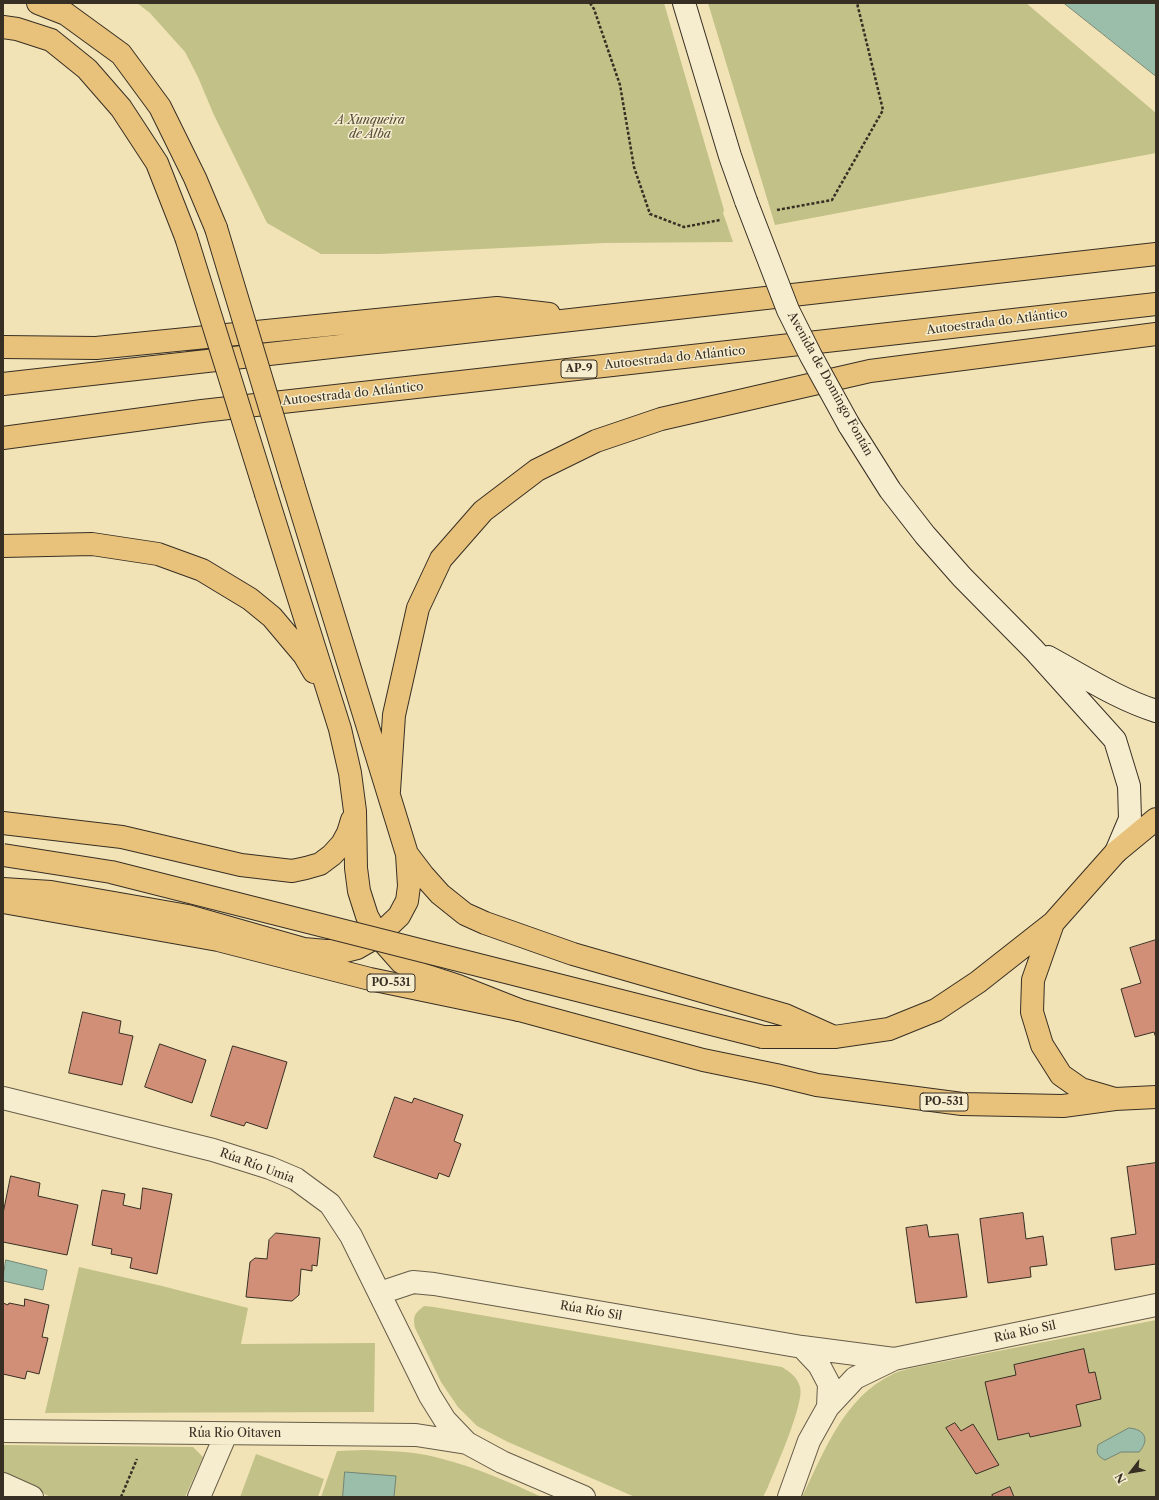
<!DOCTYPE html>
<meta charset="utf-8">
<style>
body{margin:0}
#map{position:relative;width:1159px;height:1500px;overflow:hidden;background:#f1e3b5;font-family:"Libre Caslon Text",serif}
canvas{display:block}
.frame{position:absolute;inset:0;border:4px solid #382f24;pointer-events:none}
.north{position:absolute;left:1111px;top:1452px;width:40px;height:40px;-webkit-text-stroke:3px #f6edcf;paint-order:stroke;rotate:239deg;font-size:11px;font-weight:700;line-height:16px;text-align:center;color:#382f24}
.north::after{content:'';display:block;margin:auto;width:14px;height:18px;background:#382f24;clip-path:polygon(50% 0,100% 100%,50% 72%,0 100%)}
</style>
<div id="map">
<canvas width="1159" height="1500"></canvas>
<div class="frame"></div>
<div class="north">N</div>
</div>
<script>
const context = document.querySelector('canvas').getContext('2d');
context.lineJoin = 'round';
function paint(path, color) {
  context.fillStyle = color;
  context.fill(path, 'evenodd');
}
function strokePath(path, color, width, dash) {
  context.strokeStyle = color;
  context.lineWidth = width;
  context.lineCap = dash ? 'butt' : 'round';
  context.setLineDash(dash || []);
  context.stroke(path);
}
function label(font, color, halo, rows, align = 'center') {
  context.font = font + ' "Libre Caslon Text",serif';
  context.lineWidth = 3;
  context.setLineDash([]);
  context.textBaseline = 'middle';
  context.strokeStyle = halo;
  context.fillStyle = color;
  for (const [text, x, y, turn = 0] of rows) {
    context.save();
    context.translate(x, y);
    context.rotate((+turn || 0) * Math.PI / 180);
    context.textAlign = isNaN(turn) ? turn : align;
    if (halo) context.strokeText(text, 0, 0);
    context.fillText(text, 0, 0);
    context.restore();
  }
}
const green = new Path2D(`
 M137 3H664L724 210 723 213 733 242 604 243 380 254H321L267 223 213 113 198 77 185 52 150 13Z
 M708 3H1026L1156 113V153L775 225Z
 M79 1267 162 1286 248 1308 241 1344 375 1343 374 1412 45 1413Z
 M424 1306 434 1307 782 1367C791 1373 797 1377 800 1387 805 1402 775 1470 768 1487L763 1497H635L508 1442 477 1426 458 1407 441 1382 415 1328C413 1316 414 1314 424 1306Z
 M1156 1320V1497H802C824 1452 844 1397 893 1374 901 1370 913 1368 922 1366Z
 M3 1445 193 1447 203 1457 185 1497H51L3 1475Z
 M364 1450C389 1451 415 1451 439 1458 475 1467 509 1482 542 1497H321L337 1451Z
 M256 1454 324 1479 318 1497H240Z`);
const water = new Path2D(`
 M1064 3H1156V76Z
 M6 1260 47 1270 43 1290 3 1281Z
 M1129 1428C1145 1429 1150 1440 1139 1452H1121L1105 1460C1097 1456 1096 1453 1098 1445Z
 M345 1472 396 1476 394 1497H343Z`);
const building = new Path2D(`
 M1156 940V1038L1154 1032 1135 1037 1121 989 1141 983 1130 948Z
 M83 1012 121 1021 119 1033 133 1036 122 1085 69 1073Z
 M160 1044 206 1060 192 1103 145 1087Z
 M233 1046 287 1062 267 1129 246 1122 244 1126 211 1116Z
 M395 1097 412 1103 414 1098 463 1115 454 1141 461 1144 449 1177 439 1173 437 1179 374 1157Z
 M1156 1163V1264L1115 1270 1111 1238 1136 1234 1127 1167Z
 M11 1176 40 1183 38 1196 78 1205 67 1255 3 1242V1214Z
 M143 1188 172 1194 157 1274 130 1268 132 1258 111 1254 112 1249 92 1245 102 1190 125 1194 123 1205 140 1209Z
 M1023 1213 1026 1239 1043 1236 1047 1265 1030 1267 1031 1277 988 1283 980 1219Z
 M927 1225 929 1237 958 1234 967 1297 916 1303 906 1228Z
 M276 1233 320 1238 317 1266 312 1265V1271L301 1269 299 1295 292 1301 246 1297 250 1262 255 1258 267 1259 269 1240Z
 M25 1299 49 1305 42 1337 48 1338 39 1374 27 1371 25 1379 3 1374V1303L8 1305 9 1303 24 1306Z
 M1084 1349 1089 1373 1095 1372 1101 1399 1076 1405 1081 1426 1030 1437 1029 1433 998 1440 985 1382 1016 1375 1014 1365Z
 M955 1423 961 1431 973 1424 999 1465 976 1474 946 1428Z
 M1010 1487 1014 1497H993L992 1495Z`);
const path = new Path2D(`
 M590 3 594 9 620 85 634 167 650 214 684 227 720 220
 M777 210 832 200 883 110 857 3
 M121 1497 137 1459`);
const minor = new Path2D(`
 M3 1098 213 1150 270 1168 296 1179 330 1204 351 1236 430 1396 445 1420 467 1443
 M380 1293 413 1282 434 1284 802 1347 894 1359
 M802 1347 819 1365 829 1384 828 1407
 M3 1431 416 1435 467 1443 502 1462 584 1497
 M3 1484 32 1497
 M199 1497 226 1434
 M789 1497 809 1441 828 1407 855 1378 894 1359 1156 1305`);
const secondary = new Path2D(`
 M684 3 730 156 746 201
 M849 425 890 490 925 535 962 577 1034 650 1115 740 1129 786 1130 819 1116 852
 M1048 657C1083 676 1118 699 1156 711`);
const primary = new Path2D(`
 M1156 819 1116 852 1053 923 1033 980 1032 1012 1042 1045 1061 1075 1081 1089 1115 1099 1156 1097
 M3 902 218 940 370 979 519 1010 703 1060 776 1075 817 1085 962 1104 1063 1106 1115 1099
 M763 1037H834L889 1029 936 1010 978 982 1053 923`);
const motorway = new Path2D(`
 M38 3 66 14 121 54 160 107 195 178 216 228
 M3 27 17 29 51 40 87 69 121 108 157 163 186 237
 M3 347 96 348 497 308 549 314
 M3 384 1156 254
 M3 438 202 411 1156 304
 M293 484 407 854 423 875 440 894 465 914 485 923 573 954 785 1015 834 1037
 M266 494 340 729 350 773 355 811 356 868 359 891 367 916 378 936 401 962 421 974 458 986 519 1010
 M3 546 92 544 158 554 202 570 250 599 272 617 304 655 314 672
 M389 791 394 715 418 608 441 559 483 511 537 470 596 441 661 419 870 371 1156 334
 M3 823 122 837 241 865 292 871 306 868 320 864 332 855 342 844 348 833 352 820
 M3 889 51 892 188 916 304 949 326 951H345L357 948 378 936 399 916 407 901 409 886 407 854`);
const secondaryBridge = new Path2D(`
 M746 201 788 310 811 356 849 425`);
const primaryBridge = new Path2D(`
 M3 855 111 872 763 1037`);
const motorwayBridge = new Path2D(`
 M216 228 293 484
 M186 237 266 494`);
const shields = [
 [579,369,36],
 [391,983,48],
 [944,1102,48]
];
const shieldNames = [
 ["AP-9",579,369],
 ["PO-531",391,983],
 ["PO-531",944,1102]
];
const parkNames = [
 ["A Xunqueira",370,121],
 ["de Alba",370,135]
];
const streetNames = [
 ["Autoestrada do Atlántico",997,322,-7],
 ["Autoestrada do Atlántico",675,358,-6],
 ["Avenida de Domingo Fontán",830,384,61],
 ["Autoestrada do Atlántico",353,394,-6],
 ["Rúa Río Umia",257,1166,20],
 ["Rúa Río Sil",591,1311,10],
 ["Rúa Río Sil",1025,1332,-12],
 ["Rúa Río Oitaven",235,1434]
];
paint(green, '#c2c188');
paint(water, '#9bbeaa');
strokePath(water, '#738574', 1);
paint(building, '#d18f78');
strokePath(building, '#382f24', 1);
strokePath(minor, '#665c48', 24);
strokePath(secondary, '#382f24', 24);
strokePath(primary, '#382f24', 24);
strokePath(motorway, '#382f24', 24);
strokePath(path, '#382f24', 2.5, [3, 2]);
strokePath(minor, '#f6edcf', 22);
strokePath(secondary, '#f6edcf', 22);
strokePath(primary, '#e8c27a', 22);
strokePath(motorway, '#e8c27a', 22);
strokePath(secondaryBridge, '#382f24', 24, []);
strokePath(primaryBridge, '#382f24', 24, []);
strokePath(motorwayBridge, '#382f24', 24, []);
strokePath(secondaryBridge, '#f6edcf', 22);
strokePath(primaryBridge, '#e8c27a', 22);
strokePath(motorwayBridge, '#e8c27a', 22);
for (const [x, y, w] of shields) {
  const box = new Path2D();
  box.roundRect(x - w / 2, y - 9, w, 18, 3);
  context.fillStyle = '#f6edcf';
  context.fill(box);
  strokePath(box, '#382f24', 1);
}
label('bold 11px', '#382f24', null, shieldNames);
label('italic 12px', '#544c38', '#f6edcf', parkNames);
label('12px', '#382f24', '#f6edcf', streetNames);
</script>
